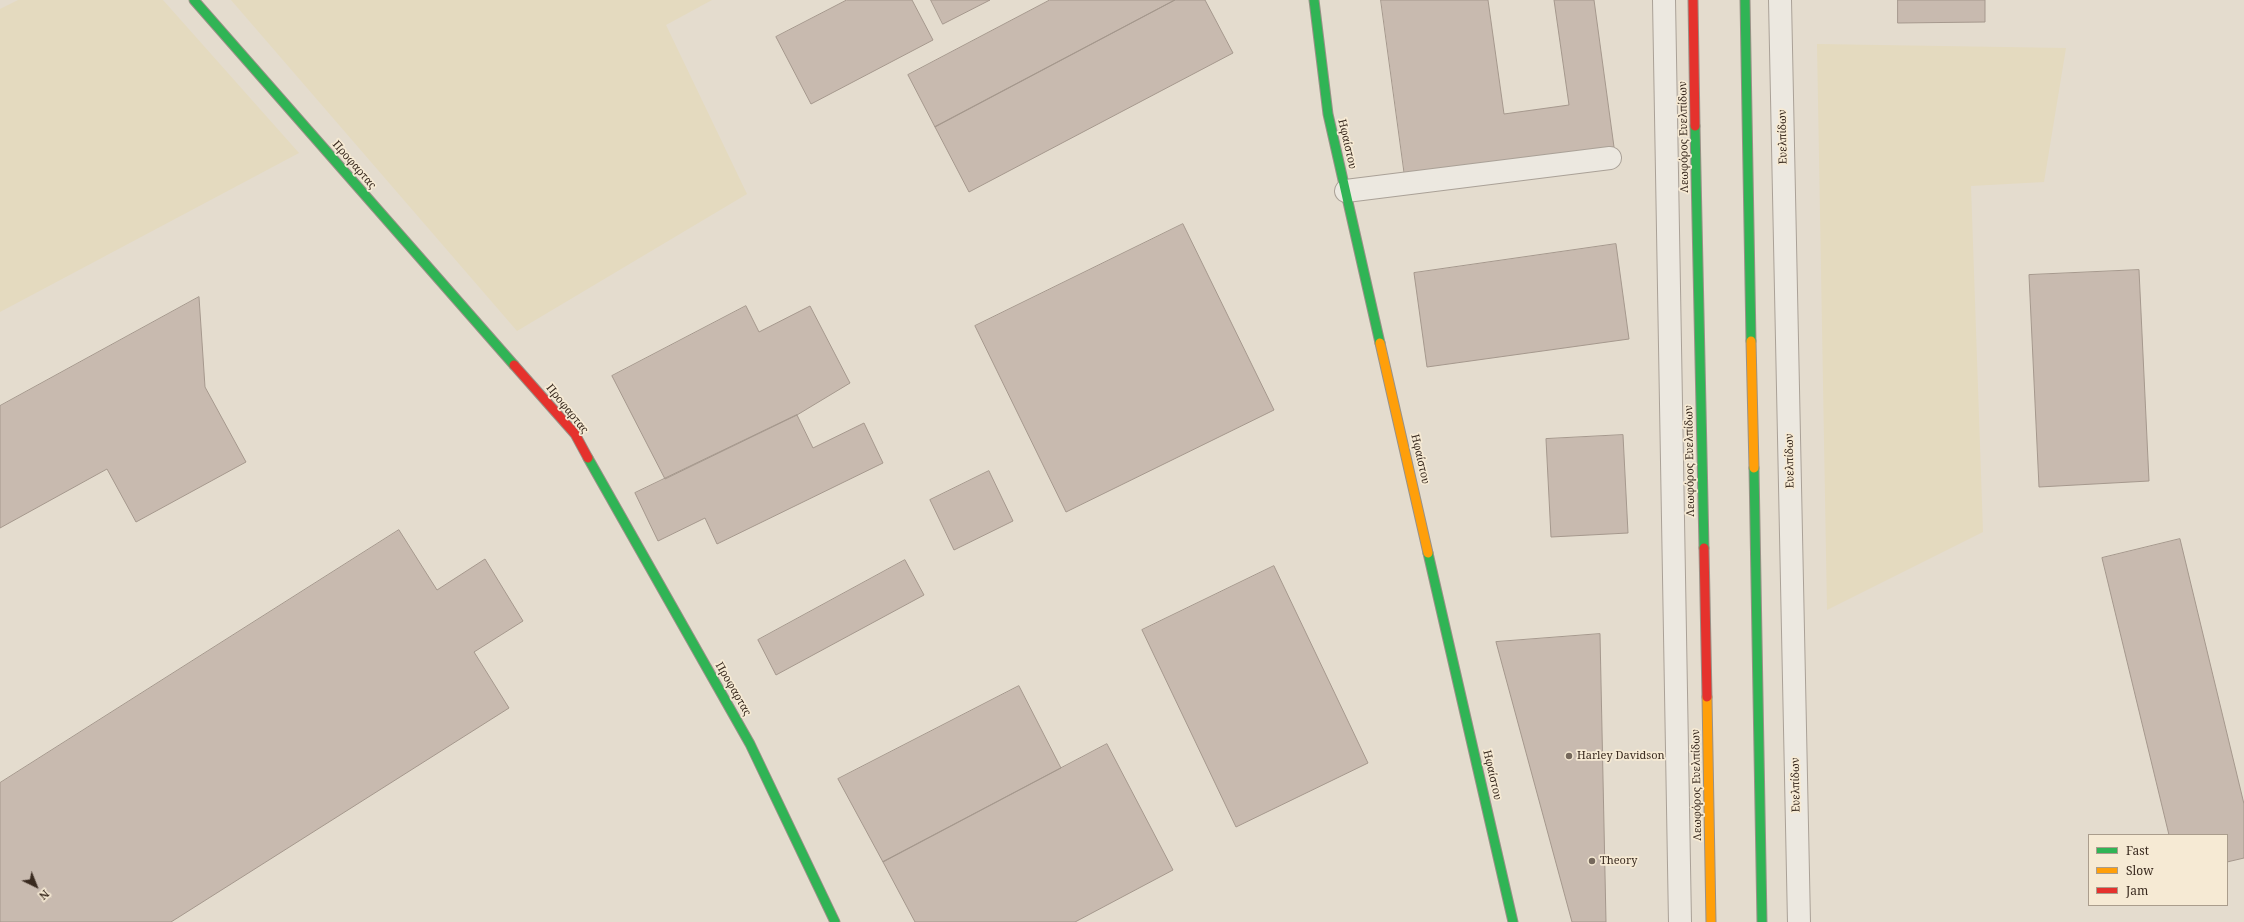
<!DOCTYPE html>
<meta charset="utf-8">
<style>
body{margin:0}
#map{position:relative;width:2244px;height:922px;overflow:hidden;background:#e4dcce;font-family:"Noto Serif",serif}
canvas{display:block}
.legend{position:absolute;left:2088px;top:834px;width:140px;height:72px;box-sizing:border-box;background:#f6ead4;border:1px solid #aa9d8c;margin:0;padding:5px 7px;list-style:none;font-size:12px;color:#392a1f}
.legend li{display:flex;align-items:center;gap:8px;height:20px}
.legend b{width:20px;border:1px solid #aa9d8c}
.north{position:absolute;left:16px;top:866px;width:40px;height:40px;-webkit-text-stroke:3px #f6ead4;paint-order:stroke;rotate:137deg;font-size:11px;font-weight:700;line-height:16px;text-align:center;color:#392a1f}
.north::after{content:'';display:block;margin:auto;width:14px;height:18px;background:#392a1f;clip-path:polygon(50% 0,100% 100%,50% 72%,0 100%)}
</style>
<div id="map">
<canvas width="2244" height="922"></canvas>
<ul class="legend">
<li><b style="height:5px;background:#30b455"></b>Fast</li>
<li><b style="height:5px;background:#ff9f0a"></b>Slow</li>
<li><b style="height:5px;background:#e5322d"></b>Jam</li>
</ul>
<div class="north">N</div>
</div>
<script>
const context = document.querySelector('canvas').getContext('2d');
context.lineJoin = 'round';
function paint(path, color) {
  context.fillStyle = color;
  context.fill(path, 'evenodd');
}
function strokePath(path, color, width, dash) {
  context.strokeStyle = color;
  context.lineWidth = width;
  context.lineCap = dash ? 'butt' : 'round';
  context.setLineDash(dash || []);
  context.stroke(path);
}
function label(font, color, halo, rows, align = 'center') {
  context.font = font + ' "Noto Serif",serif';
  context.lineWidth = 3.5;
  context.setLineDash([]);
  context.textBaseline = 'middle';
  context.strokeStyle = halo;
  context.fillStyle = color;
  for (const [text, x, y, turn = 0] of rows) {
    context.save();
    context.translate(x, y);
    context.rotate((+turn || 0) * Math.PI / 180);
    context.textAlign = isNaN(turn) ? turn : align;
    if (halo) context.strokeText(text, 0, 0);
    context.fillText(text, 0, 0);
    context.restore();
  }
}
const farmland = new Path2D(`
 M18 0H163L299 153 0 312V9Z
 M231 0H712L666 25 747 194 517 331Z
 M1817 44 2066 48 2044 182 1971 186 1983 532 1827 610Z`);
const building = new Path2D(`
 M847 0H912L933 40 811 104 776 37Z
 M931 0H990L943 24Z
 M1050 0H1175L935 127 908 75Z
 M1175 0H1205L1233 53 969 192 935 127Z
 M1381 0H1488L1504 114 1569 105 1554 0H1594L1614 147 1405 177Z
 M1898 0H1985V22L1898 23Z
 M1183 224 1274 410 1066 512 975 326Z
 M1616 244 1629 339 1427 367 1414 273Z
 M2139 270 2149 481 2039 487 2029 275Z
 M199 297 205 387 246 462 136 522 107 469 0 528V406Z
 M746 306 759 332 810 306 850 383 797 415 665 479 612 376Z
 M797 415 813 448 864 423 883 463 717 544 705 518 658 541 635 493Z
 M1623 435 1628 533 1551 537 1546 439Z
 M989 471 1013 521 954 550 930 500Z
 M399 530 437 590 485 559 523 621 474 652 509 708 171 922H0V783Z
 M2180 539 2244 804V858L2227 862V835H2169L2102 558Z
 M905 560 924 595 776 675 758 640Z
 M1274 566 1368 763 1236 827 1142 630Z
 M1600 634 1606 922H1572L1496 642Z
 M1019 686 1061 768 883 862 838 779Z
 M1107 744 1173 870 1075 922H915L883 862Z`);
const street = new Path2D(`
 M1664 0 1680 922
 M1780 0 1799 922
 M1346 191 1610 158`);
const fast = new Path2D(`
 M194 0 514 365
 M1314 0 1328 114 1380 343
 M1745 0 1751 341
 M1695 126 1704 548
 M588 458 750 744 835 922
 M1754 468 1762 922
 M1428 553 1513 922`);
const slow = new Path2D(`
 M1751 341 1754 468
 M1380 343 1428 553
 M1707 697 1711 922`);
const jam = new Path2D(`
 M1693 0 1695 126
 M514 365 575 434 588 458
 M1704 548 1707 697`);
const markers = [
 [1569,756,4,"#75685c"],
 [1592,861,4,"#75685c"]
];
const streetNames = [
 ["Λεωφόρος Ευελπίδων",1684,137,-91],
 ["Ευελπίδων",1783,137,-91],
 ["Ηφαίστου",1347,144,77],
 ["Προφαρτας",354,165,49],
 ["Προφαρτας",567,409,51],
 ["Ηφαίστου",1420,459,77],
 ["Λεωφόρος Ευελπίδων",1690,461,-91],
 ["Ευελπίδων",1790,461,-91],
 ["Προφαρτας",733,689,60],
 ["Ηφαίστου",1492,775,77],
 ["Λεωφόρος Ευελπίδων",1697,785,-91],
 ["Ευελπίδων",1796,785,-91]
];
const poiNames = [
 ["Harley Davidson",1577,756],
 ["Theory",1600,861]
];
paint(farmland, '#e4dabf');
paint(building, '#c8baaf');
strokePath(building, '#a5988d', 1);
strokePath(street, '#aaa197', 24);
strokePath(fast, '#999187', 11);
strokePath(slow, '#999187', 11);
strokePath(jam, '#999187', 11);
strokePath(street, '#ece8e0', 22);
strokePath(fast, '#30b455', 9);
strokePath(slow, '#ff9f0a', 9);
strokePath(jam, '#e5322d', 9);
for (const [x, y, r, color] of markers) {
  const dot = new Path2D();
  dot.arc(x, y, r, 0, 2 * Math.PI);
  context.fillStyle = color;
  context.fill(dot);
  strokePath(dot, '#f6ead4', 1.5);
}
label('11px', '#392a1f', '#f6ead4', streetNames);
label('11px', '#392a1f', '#f6ead4', poiNames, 'left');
</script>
